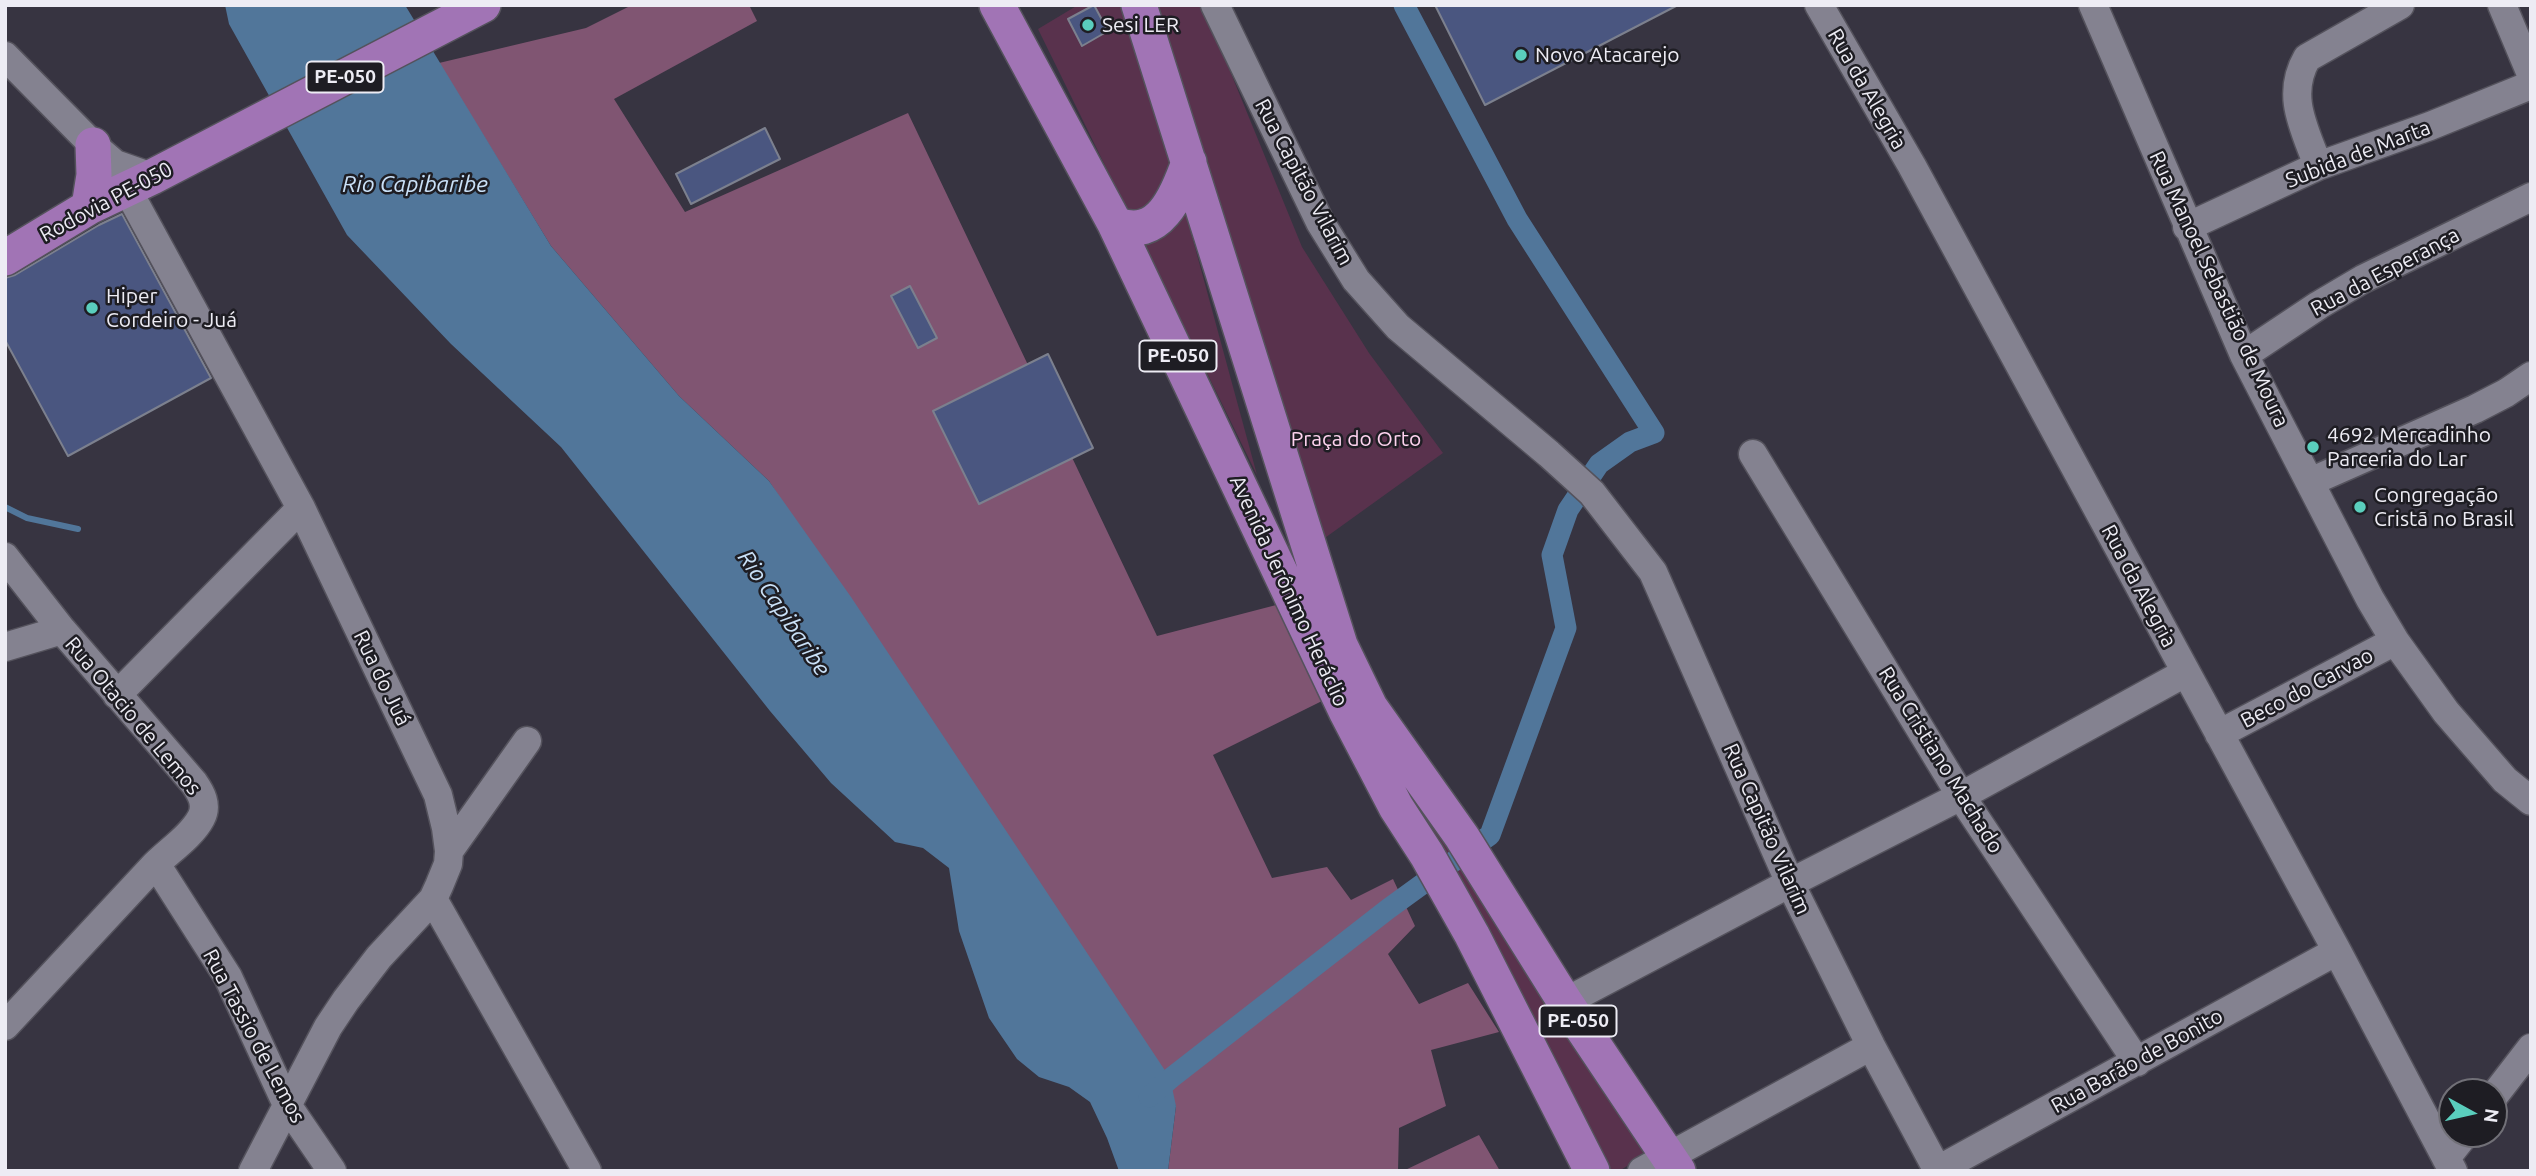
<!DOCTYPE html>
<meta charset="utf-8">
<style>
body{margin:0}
#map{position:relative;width:2536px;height:1176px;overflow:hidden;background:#373441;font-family:Ubuntu,sans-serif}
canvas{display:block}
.frame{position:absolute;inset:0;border:7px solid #edecf4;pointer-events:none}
.north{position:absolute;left:2438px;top:1078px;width:70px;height:70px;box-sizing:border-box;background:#1e1d23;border:2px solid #717077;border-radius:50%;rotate:98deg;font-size:19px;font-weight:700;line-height:28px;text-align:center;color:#edecf4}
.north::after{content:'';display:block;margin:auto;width:24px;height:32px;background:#5acebd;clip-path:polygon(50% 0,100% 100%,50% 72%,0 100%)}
</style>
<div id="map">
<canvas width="2536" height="1176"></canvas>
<div class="frame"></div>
<div class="north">N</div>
</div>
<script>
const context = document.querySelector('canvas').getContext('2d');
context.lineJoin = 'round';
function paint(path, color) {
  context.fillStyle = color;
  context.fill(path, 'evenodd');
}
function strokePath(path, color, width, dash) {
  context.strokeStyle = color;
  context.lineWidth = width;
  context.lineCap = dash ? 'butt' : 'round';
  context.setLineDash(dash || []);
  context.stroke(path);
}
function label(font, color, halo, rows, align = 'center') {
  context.font = font + ' Ubuntu,sans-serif';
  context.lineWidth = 5;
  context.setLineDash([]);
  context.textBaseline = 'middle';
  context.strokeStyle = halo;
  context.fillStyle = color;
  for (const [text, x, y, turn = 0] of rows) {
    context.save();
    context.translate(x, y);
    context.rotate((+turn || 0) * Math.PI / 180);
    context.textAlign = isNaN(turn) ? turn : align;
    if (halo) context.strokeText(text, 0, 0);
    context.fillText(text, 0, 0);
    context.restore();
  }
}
const green = new Path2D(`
 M1078 5H1129L1257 475 1038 29Z
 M1153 5H1203L1302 247 1369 353 1443 453 1322 540Z
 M1396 775 1418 795 1647 1154 1619 1171H1611Z`);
const forest = new Path2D(`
 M632 5H749L757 21 614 99 685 212 908 113 1157 636 1280 604 1322 701 1213 755 1272 878 1327 867 1351 900 1393 879 1415 926 1388 954 1419 1004 1468 983 1499 1032 1431 1050 1446 1106 1399 1128 1398 1171H1168L1176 1106 769 481 679 396 551 246 439 63 586 28Z
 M1479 1135 1500 1171H1403Z`);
const water = new Path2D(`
 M225 5H405L551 246 679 396 769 481 851 597 1170 1078 1176 1106 1168 1171H1119L1107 1138 1090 1102 1069 1087 1039 1077 1017 1059 989 1018 959 931 949 868 923 848 895 842 831 783 770 711 561 447 451 344 347 235 229 24Z`);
const stream = new Path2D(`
 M5 507 27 518 78 529`);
const canal = new Path2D(`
 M1149 1097 1171 1078 1388 909 1490 835 1566 628 1552 555 1568 510 1599 464 1630 442 1654 433 1517 219 1404 5`);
const building = new Path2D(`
 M1094 5 1108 31 1082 46 1068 19Z
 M1435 5H1678L1485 105Z
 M765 128 780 159 691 204 676 174Z
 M122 214 211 378 68 456 5 340V278L15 275 99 225Z
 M910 286 937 338 918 348 891 296Z
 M1048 354 1093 448 979 504 933 411Z`);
const minor = new Path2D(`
 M1215 5 1320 222 1356 280 1398 327 1549 454 1592 493 1653 572 1790 883 1871 1046 1938 1171
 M1819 5 1912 166 2337 951 2453 1171
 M2093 5 2244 355 2370 599 2395 641 2446 712 2505 780 2531 801
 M2502 5 2531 74
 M5 56 93 145 115 164 152 177
 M2318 166C2305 129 2285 96 2307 58L2400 5
 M127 189 301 508 438 795 446 828 449 851 448 864 439 886 433 899 379 957 346 1000 328 1027 253 1171
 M2187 227 2318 166 2430 126 2531 85
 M2244 355 2319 305 2363 279 2531 197
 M1753 454 1961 796 2137 1062
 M2310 482 2475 409 2506 393 2531 376
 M5 557 62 630 194 783C201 793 208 805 201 818 191 837 167 852 152 868 103 921 54 973 5 1026
 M5 647 62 630
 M117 695 301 508
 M2219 734 2395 641
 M449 851 527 741
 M156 864 228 977 287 1105 332 1171
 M433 899 587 1171
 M1565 1002 1790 883 1961 796 2185 673
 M2494 1096 2531 1048
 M2446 1158 2465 1134
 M1642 1171 1871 1046
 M1936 1171 2337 951`);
const major = new Path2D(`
 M997 5 1115 224 1347 713 1396 807 1427 855 1472 935 1592 1171
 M1139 5 1340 645 1370 707 1462 837 1565 1002 1678 1171
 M89 207 94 175 93 145
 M1115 224C1159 242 1177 196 1189 162
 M5 258 89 207 152 177 483 5`);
const markers = [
 [1088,25,7,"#5acebd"],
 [1521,55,7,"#5acebd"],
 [92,308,7,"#5acebd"],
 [2313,447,7,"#5acebd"],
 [2360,507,7,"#5acebd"]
];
const shields = [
 [345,77,77],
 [1178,356,77],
 [1578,1021,77]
];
const shieldNames = [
 ["PE-050",345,77],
 ["PE-050",1178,356],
 ["PE-050",1578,1021]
];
const poiNames = [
 ["Sesi LER",1102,25],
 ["Novo Atacarejo",1535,55],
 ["Hiper",106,296],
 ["Cordeiro - Juá",106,320],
 ["4692 Mercadinho",2327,435],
 ["Parceria do Lar",2327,459],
 ["Congregação",2374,495],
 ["Cristã no Brasil",2374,519]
];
const streetNames = [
 ["Rua da Alegria",1867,89,60],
 ["Subida de Marta",2358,154,-21],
 ["Rua Capitão Vilarim",1304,182,62],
 ["Rodovia PE-050",106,202,-28],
 ["Rua da Esperança",2385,272,-28],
 ["Rua Manoel Sebastião de Moura",2219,289,65],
 ["Rua da Alegria",2139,586,62],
 ["Avenida Jerônimo Heráclio",1289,591,65],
 ["Rua do Juá",382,678,64],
 ["Beco do Carvao",2307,688,-28],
 ["Rua Otacio de Lemos",133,716,50],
 ["Rua Cristiano Machado",1941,760,58],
 ["Rua Capitão Vilarim",1767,829,66],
 ["Rua Tassio de Lemos",254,1036,62],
 ["Rua Barão de Bonito",2137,1061,-29]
];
const parkNames = [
 ["Praça do Orto",1356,439]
];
const waterNames = [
 ["Rio Capibaribe",415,184],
 ["Rio Capibaribe",784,613,56]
];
paint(green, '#59324d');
paint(forest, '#805572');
paint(water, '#51769a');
strokePath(stream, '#51769a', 6);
strokePath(canal, '#51769a', 21);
paint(building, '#4a5680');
strokePath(building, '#7c808e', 2);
strokePath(minor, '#54525c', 31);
strokePath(major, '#54525c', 38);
strokePath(minor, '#848290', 28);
strokePath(major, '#a174b5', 35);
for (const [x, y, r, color] of markers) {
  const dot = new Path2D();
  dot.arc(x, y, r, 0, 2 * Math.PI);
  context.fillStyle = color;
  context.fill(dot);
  strokePath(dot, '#1e1d23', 2.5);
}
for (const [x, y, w] of shields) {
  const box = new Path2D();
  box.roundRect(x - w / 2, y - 15.5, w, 31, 5);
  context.fillStyle = '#1e1d23';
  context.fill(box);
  strokePath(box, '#edecf4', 2);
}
label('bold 19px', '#edecf4', null, shieldNames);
label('21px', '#edecf4', '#1e1d23', poiNames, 'left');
label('21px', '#edecf4', '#1e1d23', streetNames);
label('21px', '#fed3ef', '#1e1d23', parkNames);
label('italic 23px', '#cae1f8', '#1e1d23', waterNames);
</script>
